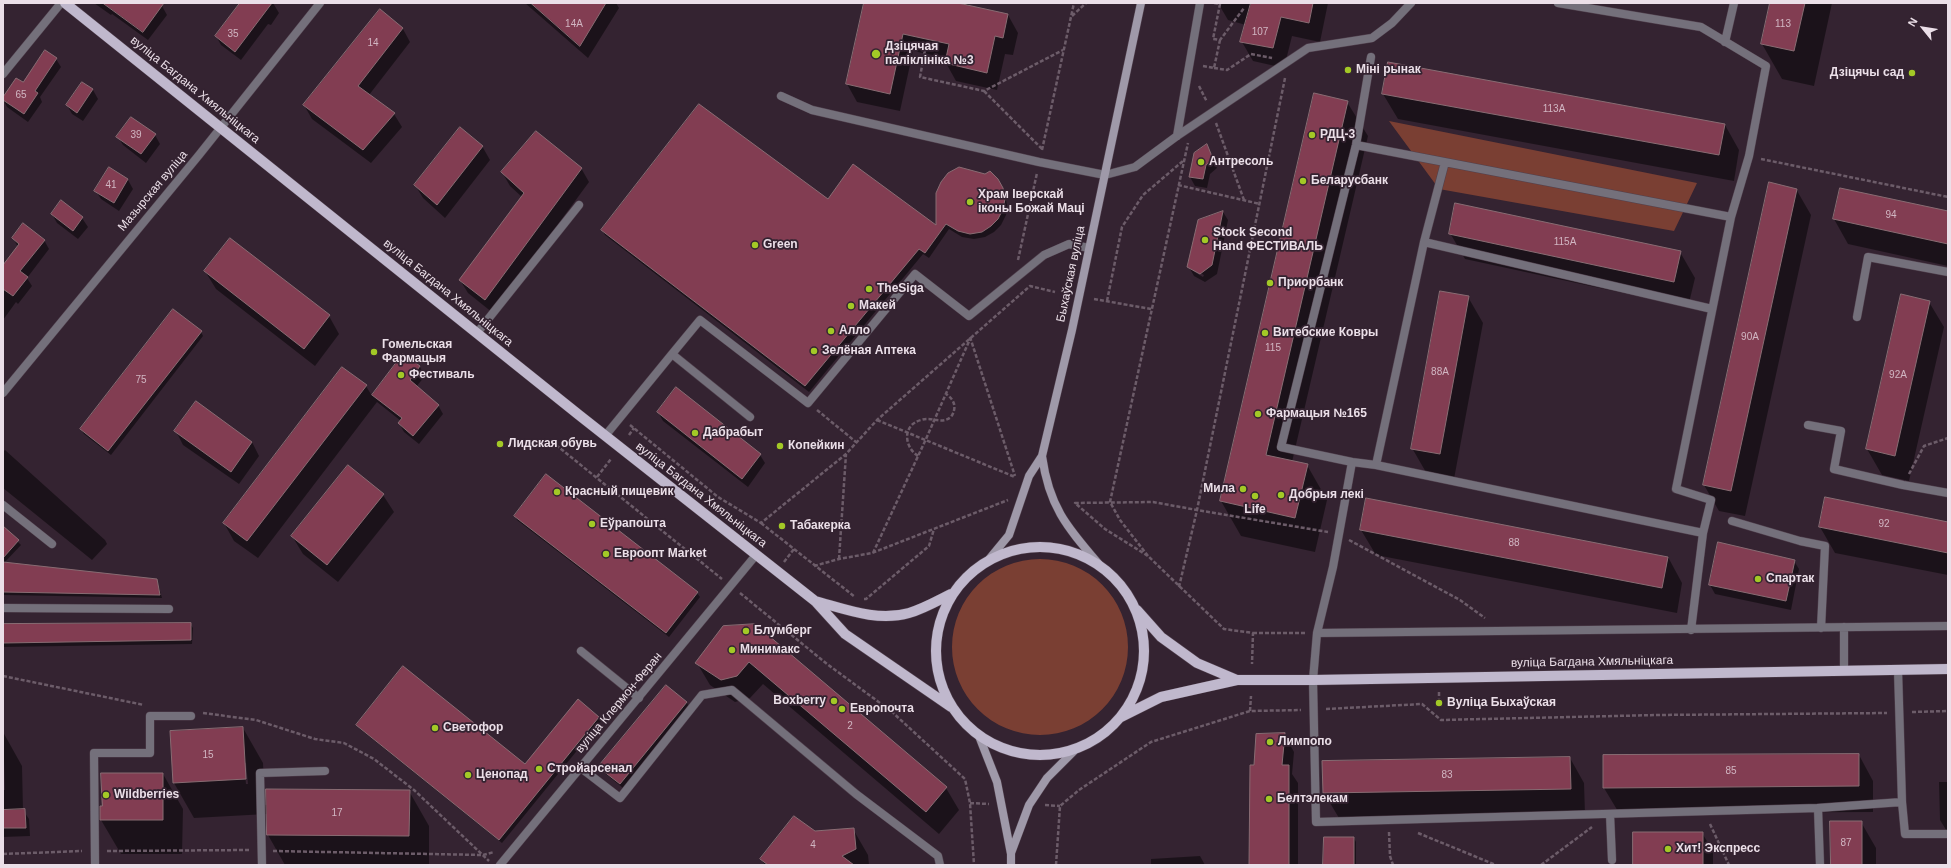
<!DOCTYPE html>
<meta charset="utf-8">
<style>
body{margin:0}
#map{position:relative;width:1951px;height:868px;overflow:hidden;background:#342331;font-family:Helvetica,sans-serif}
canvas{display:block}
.frame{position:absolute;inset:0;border:4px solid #ebdfe8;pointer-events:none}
.north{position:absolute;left:1903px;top:8px;width:40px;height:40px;-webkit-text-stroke:3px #342331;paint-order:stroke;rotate:300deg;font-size:11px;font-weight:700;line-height:16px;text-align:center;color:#ebdfe8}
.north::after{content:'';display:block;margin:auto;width:14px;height:18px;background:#ebdfe8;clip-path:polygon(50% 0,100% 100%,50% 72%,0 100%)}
</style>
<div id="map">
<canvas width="1951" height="868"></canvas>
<div class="frame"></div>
<div class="north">N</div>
</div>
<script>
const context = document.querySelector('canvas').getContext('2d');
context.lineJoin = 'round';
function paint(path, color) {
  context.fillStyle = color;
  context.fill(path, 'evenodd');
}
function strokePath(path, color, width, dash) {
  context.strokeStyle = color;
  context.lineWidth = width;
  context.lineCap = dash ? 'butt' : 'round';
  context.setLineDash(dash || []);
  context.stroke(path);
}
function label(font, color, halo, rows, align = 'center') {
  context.font = font + ' Helvetica,sans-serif';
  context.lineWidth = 3.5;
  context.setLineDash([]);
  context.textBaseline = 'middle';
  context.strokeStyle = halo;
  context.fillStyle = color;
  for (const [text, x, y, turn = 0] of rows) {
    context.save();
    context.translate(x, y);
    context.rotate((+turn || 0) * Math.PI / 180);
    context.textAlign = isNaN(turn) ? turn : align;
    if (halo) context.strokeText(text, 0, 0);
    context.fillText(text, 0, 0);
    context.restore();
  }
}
const green = new Path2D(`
 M1389 121 1697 183 1674 231 1439 189Z
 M952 647a88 88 0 1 1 176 0a88 88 0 1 1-176 0Z`);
const shadow = new Path2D(`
 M94 3H157L162 6 167 15 148 40 112 14 111 15Z
 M245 3H273L279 13 271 25 268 24 241 60 221 45 216 36Z
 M525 3H616L619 8 588 58Z
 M865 3H969L968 6 1008 15 1018 33 1013 55 1005 54 997 90 956 81 946 63 947 58 913 51 900 111 857 102 847 84Z
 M1218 3H1328L1320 42 1292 36 1284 68 1253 61 1242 42 1246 25 1228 20Z
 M1772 3H1832L1814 86 1782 79 1762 44Z
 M380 11 403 29 410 42 369 95 394 114 402 127 371 163 312 119 304 105Z
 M56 59 61 67 40 97 42 102 28 122 7 107 3 99Z
 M82 83 93 90 98 99 83 121 72 114 67 105Z
 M1383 94 1725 125 1739 150 1734 181 1398 119Z
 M1347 102 1368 136 1292 462 1307 465 1327 500 1315 552 1241 536 1221 501Z
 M155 135 160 144 146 163 123 145 118 137Z
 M482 146 490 160 445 218 423 198 415 185Z
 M1207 146 1217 168 1210 174 1207 188 1195 186 1190 177 1195 153Z
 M110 168 128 180 133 189 119 211 101 199 96 191Z
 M581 168 589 182 493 313 468 293 460 280 522 197 510 186 502 172Z
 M997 179 1005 195 1007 205 1006 215 1001 225 994 232 985 237 974 239 962 237 949 229 929 258 923 254 809 392 605 235 602 230 828 201 937 227Z
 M1796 189 1811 215 1745 516 1719 511 1704 485Z
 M62 202 82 218 88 227 78 239 57 223 52 214Z
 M1223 212 1228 220 1217 274 1205 282 1194 276 1189 267ZM1193 269 1204 275 1203 277 1193 271Z
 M1948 212V266L1848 244 1834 219Z
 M1450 233 1680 252 1695 278 1688 307 1465 259Z
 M13 238 44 240 49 249 27 278 32 286 18 304 16 302 3 320V266L18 247Z
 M205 271 329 316 339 334 315 366 216 289Z
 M1468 297 1483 323 1454 479 1427 474 1412 448Z
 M1929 302 1944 327 1909 481 1882 475 1867 449Z
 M201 332 203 336 111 455 84 434 81 430Z
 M404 355 420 367 425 376 416 387 438 405 443 414 419 444 404 432 399 423 401 421 377 402 258 558 234 541 224 523 366 386 372 396Z
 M658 412 760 455 765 463 748 487 663 421Z
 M176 431 252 442 259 456 239 484 183 445Z
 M5 450 105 540 107 544 92 560 3 488V452Z
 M383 495 394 512 338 582 303 554 292 536Z
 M515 516 697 593 700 597 669 637 517 520Z
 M1948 523V575L1835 553 1820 527Z
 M3 527 21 545 4 563 157 580 162 598 3 595Z
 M1361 530 1668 557 1682 583 1677 613 1376 555Z
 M1794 561 1799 569 1791 610 1715 594 1710 585Z
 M190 624 193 628 192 644 3 647V625Z
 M724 627 946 788 959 810 939 834 763 684 750 698 735 702 710 685 697 663Z
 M666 686 687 703 689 707 623 788 602 771 600 767Z
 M599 717 601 721 502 843 360 729 357 725 525 765Z
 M243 728 263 763 265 805 409 791 429 826V865H285L268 835 267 814 194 818 174 783 171 732ZM244 763H246L248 784H246Z
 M3 732 22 766 23 810 29 819 30 836 3 837V779V790H5Z
 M1284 734 1294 752 1292 774 1298 783V865H1250L1255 766Z
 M1859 755 1873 781V812L1619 813 1604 788Z
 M1570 758 1584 783 1585 814 1339 818 1324 793Z
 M163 774 183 809 182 854H121L101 820Z
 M1939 782H1948V833L1940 820Z
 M1861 822 1876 848V865H1832Z
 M853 829 868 855 869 865H765L761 859 815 832Z
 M1702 833 1713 851V865H1634Z
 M1354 838 1356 842V865H1324Z
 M1200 856 1205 865H1151V859Z`);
const building = new Path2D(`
 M103 3H164L143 32Z
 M240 3H272L235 52 215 36Z
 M531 3H606L580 46Z
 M864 3H958L1008 14 1003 38 995 36 987 73 945 63 949 44 903 34 890 94 846 84Z
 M1251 3H1313L1309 23 1281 17 1273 48 1240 42Z
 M1770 3H1805L1794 51 1761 44Z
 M380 9 403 28 358 86 395 113 363 150 303 105Z
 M45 50 57 58 35 91 38 93 24 114 3 100V97L16 78 23 82Z
 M1388 62 1725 124 1719 155 1382 94Z
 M82 82 93 89 77 113 66 105Z
 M1314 93 1348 101 1266 455 1308 464 1295 518 1220 501Z
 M699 104 828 199 853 164 936 225V193L941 182 948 173 959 167 985 174 990 171 998 179 1003 188 1005 199 1003 209 998 219 991 226 982 232 970 234 958 231 946 224 925 253 919 249 805 386 601 230Z
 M131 117 156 134 141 154 116 137Z
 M460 127 483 146 437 205 414 185Z
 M536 131 582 168 485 300 459 280 524 193 501 172Z
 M1207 144 1213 159 1206 165 1203 179 1189 177 1194 153Z
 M109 167 128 179 114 203 94 191Z
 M1769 182 1797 189 1731 491 1703 485Z
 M1840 188 1948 211V244L1833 219Z
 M61 200 83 217 73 231 51 214Z
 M1455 203 1681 251 1674 282 1449 234Z
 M1223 211 1212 265 1200 274 1187 267 1198 220Z
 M23 223 45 240 20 271 28 277 13 296 3 289V265L19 244 12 238Z
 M230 238 330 315 304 349 204 271Z
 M1440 291 1469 296 1440 454 1411 449Z
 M1901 294 1930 301 1895 456 1866 449Z
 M173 309 202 331 108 451 80 429Z
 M403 354 420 366 410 380 439 405 413 436 398 423 402 418 372 395Z
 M342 367 367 385 247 541 223 523Z
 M676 387 761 454 742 479 657 412Z
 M196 401 252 442 231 472 174 431Z
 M348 465 384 494 327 565 291 536Z
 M546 474 698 592 666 633 514 516Z
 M1825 497 1948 522V553L1819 527Z
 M1366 498 1668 557 1662 588 1360 530Z
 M3 526 19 540 3 558Z
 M1718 542 1795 560 1786 601 1709 585Z
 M3 562 157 579 160 595 3 592Z
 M191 623V640L3 643V624Z
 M755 624 947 787 926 812 749 662 737 676 721 680 695 663 723 626Z
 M403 666 525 764 578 699 599 717 499 840 356 725Z
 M666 685 687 702 620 784 598 767Z
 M243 727 246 779 173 783 170 731Z
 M1285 733 1282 765H1289V865H1249L1250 765H1254L1256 734Z
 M1859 754V786L1603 788V755Z
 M1570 757 1571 789 1323 793 1322 761Z
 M101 773H163V820H100V806H102Z
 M266 789 410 790 409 836 267 835Z
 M25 809 26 828H3V810Z
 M794 816 815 831 854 828 856 849 842 856 854 865H768L760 859Z
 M1830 821H1862V865H1831Z
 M1633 832H1703V865H1633Z
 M1324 837H1354V865H1323Z`);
const path = new Path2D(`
 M1214 3 1220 4 1213 39 1220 40 1244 8
 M1072 16 1086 3
 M925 50 920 77 984 91 1063 50
 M1203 66 1214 68 1220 40
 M1214 68 1227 70 1251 54 1272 58
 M1285 78 1197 510 1328 532
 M1199 86 1207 102
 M984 91 1042 149
 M1216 123 1244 200
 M1042 150 1074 3
 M1761 159 1948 197
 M1178 185 1260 204
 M1018 260 1037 173
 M1094 299 1151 309
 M1107 301 1122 227 1143 195 1183 161
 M970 337 1015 476
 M817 410 856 442
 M877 420 1015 477
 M630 425 718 497 761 523 846 454 877 420 1030 286 1055 292
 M629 435 634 428
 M556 445 722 579
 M918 456C904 447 902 425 921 420 932 416 941 425 951 417 957 408 955 400 946 394
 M1909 474 1924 446 1948 438
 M597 477 611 459
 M761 523 855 597
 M1349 540 1460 600 1485 618
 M873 553 926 439 970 339
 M1148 556 1120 520 1110 502 1188 143
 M839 559 846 454
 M784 562 794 549
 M814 566 839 559 872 553 1008 500
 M1179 587 1197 510 1153 502 1075 503 1105 529 1148 556 1224 629 1253 633 1252 664
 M740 593 827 664 891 711 965 779 970 803 974 865
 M864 599H866L929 546 934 529
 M1253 633H1305
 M3 676 144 705
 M1439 692V703
 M1326 709 1422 704 1441 720 1657 715 1887 713
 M1250 711 1251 696
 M1912 712 1948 711
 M203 713 256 720 315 739 344 743 374 759 414 790 489 861
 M970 803 989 804
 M1045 805 1060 806
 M1710 824 1729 865
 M1389 832 1390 856 1393 865
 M1418 833 1496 865
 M107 851 250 850
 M273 851 483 855 494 852
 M3 854 82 851
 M1056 865 1060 806 1079 790 1151 742 1250 711 1301 710
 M1541 865 1592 827`);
const lane = new Path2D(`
 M1558 3 1701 27 1766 66 1749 156 1731 217 1676 489 1711 500 1703 533 1691 630
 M1725 42 1734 3
 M1371 57 1356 145 1281 447 1352 462 1333 567 1317 633 1313 680 1316 822 1818 808
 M781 96 812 110 1039 162 1105 175 1135 167 1177 136 1308 48 1372 38 1392 23 1411 3
 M1177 136 1200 3
 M1356 145 1731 217
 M1424 242 1712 309
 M1857 317 1868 257 1948 272
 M477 333 579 205
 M672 354 700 320 808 403 915 274 969 316 1044 255 1069 244 1089 248
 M1808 425 1841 431 1834 469 1903 485 1948 493
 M605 436 672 354 750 417
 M1352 462 1376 465 1703 533
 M1376 465 1424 242 1445 162
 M3 505 52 544
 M1732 521 1800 541 1825 546 1821 628
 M3 608 169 609
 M1844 627V671
 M1317 633 1948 626
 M581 651 639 698
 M581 768 620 798 702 695 732 690 856 794 938 856 940 865
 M1902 802 1905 834H1948
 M1610 814 1612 860
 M95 865 94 753H150V716H191
 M1820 865 1818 808 1902 802 1898 670`);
const street = new Path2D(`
 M3 74 61 3
 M3 393 199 155 320 3
 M262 865 260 773 325 771
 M500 865 756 555`);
const secondary = new Path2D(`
 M1042 456C1049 506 1066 526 1098 563
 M990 558 1009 535 1029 476 1042 456 1072 330 1141 3
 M979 736 997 782 1011 854V865
 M1011 853 1029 805 1047 778 1076 749`);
const primary = new Path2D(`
 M65 3 579 415 815 601 845 634 951 707
 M936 651a104 104 0 1 1 208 0a104 104 0 1 1-208 0Z
 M815 601C845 609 877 622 909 613 923 609 937 601 951 594
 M1137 610 1161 637 1197 663 1237 680
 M1121 717 1161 697 1237 680H1313L1948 669`);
const markers = [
 [876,54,5,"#a3c926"],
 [1348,70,4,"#a3c926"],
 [1912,73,4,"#a3c926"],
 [1312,135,4,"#a3c926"],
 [1201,162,4,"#a3c926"],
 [1303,181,4,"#a3c926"],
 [970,202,4,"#a3c926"],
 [1205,240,4,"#a3c926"],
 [755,245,4,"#a3c926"],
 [1270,283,4,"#a3c926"],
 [869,289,4,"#a3c926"],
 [851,306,4,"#a3c926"],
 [831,331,4,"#a3c926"],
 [1265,333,4,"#a3c926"],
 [814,351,4,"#a3c926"],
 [374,352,4,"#a3c926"],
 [401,375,4,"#a3c926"],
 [1258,414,4,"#a3c926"],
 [695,433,4,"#a3c926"],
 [500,444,4,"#a3c926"],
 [780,446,4,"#a3c926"],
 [1243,489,4,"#a3c926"],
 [557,492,4,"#a3c926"],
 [1281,495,4,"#a3c926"],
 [1255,496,4,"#a3c926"],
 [592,524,4,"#a3c926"],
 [782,526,4,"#a3c926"],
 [606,554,4,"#a3c926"],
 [1758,579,4,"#a3c926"],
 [746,631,4,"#a3c926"],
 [732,650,4,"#a3c926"],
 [834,701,4,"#a3c926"],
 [1439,703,4,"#a3c926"],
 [842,709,4,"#a3c926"],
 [435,728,4,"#a3c926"],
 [1270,742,4,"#a3c926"],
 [539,769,4,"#a3c926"],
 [468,775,4,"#a3c926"],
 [106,795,4,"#a3c926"],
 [1269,799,4,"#a3c926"],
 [1668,849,4,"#a3c926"]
];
const numberNames = [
 ["14А",574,24],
 ["113",1783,24],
 ["107",1260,32],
 ["35",233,34],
 ["14",373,43],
 ["65",21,95],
 ["113А",1554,109],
 ["39",136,135],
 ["41",111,185],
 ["94",1891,215],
 ["115А",1565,242],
 ["90А",1750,337],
 ["115",1273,348],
 ["88А",1440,372],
 ["92А",1898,375],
 ["75",141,380],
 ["92",1884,524],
 ["88",1514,543],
 ["2",850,726],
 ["15",208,755],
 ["85",1731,771],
 ["83",1447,775],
 ["17",337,813],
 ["87",1846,843],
 ["4",813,845]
];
const poiNames = [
 ["Дзіцячая",885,47],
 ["паліклініка №3",885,61],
 ["Міні рынак",1356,70],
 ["Дзіцячы сад",1904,73,"right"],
 ["РДЦ-3",1320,135],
 ["Антресоль",1209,162],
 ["Беларусбанк",1311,181],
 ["Храм Іверскай",978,195],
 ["іконы Божай Маці",978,209],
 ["Stock Second",1213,233],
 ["Hand ФЕСТИВАЛЬ",1213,247],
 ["Green",763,245],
 ["Приорбанк",1278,283],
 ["TheSiga",877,289],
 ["Макей",859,306],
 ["Алло",839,331],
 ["Витебские Ковры",1273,333],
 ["Гомельская",382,345],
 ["Фармацыя",382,359],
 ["Зелёная Аптека",822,351],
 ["Фестиваль",409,375],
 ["Фармацыя №165",1266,414],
 ["Дабрабыт",703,433],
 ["Лидская обувь",508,444],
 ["Копейкин",788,446],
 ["Мила",1235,489,"right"],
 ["Красный пищевик",565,492],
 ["Добрыя лекі",1289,495],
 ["Life",1255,510,"center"],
 ["Еўрапошта",600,524],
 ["Табакерка",790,526],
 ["Евроопт Market",614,554],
 ["Спартак",1766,579],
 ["Блумберг",754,631],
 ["Минимакс",740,650],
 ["Boxberry",826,701,"right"],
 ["Вуліца Быхаўская",1447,703],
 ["Европочта",850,709],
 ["Светофор",443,728],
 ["Лимпопо",1278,742],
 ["Стройарсенал",547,769],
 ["Ценопад",476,775],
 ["Wildberries",114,795],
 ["Белтэлекам",1277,799],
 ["Хит! Экспресс",1676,849]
];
const streetNames = [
 ["вуліца Багдана Хмяльніцкага",195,90,39],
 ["Мазырская вуліца",153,191,-50],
 ["Быхаўская вуліца",1071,274,-78],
 ["вуліца Багдана Хмяльніцкага",448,293,39],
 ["вуліца Багдана Хмяльніцкага",701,495,38],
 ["вуліца Багдана Хмяльніцкага",1592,662,-1],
 ["вуліца Клермон-Феран",619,703,-50]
];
paint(green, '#7a3f33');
paint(shadow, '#0007');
paint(building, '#823d52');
strokePath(building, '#886c73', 1);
strokePath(lane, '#51414e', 9);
strokePath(street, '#51414e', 9);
strokePath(secondary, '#51414e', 9);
strokePath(primary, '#51414e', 11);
strokePath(path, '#6c5c69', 2.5, [4, 2]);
strokePath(lane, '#74707b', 8);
strokePath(street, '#74707b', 8);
strokePath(secondary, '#9f99a9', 8);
strokePath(primary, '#c0b8cd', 10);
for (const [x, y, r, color] of markers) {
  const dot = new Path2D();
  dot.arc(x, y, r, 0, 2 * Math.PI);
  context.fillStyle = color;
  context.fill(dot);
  strokePath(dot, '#342331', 1.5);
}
label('10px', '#d1b6c2', null, numberNames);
label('bold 12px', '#ebdfe8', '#342331', poiNames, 'left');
label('12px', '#ebdfe8', '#342331', streetNames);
</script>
